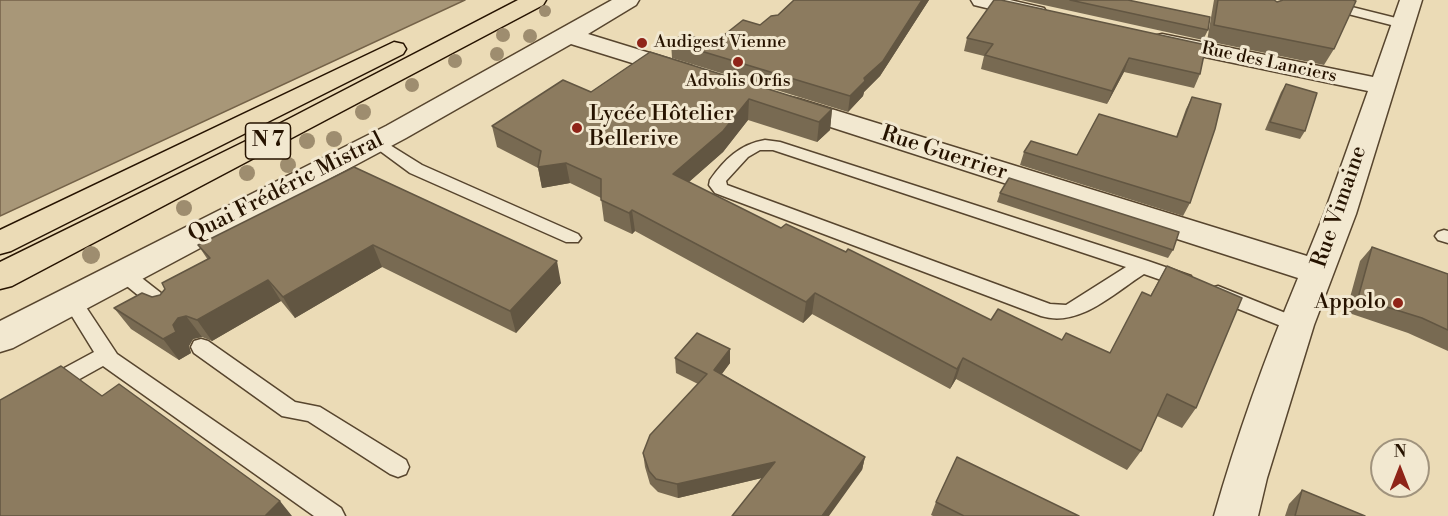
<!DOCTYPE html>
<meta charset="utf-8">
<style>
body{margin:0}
#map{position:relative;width:1448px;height:516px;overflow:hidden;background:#ebdbb6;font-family:"Libre Bodoni",serif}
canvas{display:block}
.north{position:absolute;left:1370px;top:438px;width:60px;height:60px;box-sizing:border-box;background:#f2e8d0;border:2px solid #a0937d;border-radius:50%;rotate:0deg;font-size:16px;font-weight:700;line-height:24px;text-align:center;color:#261300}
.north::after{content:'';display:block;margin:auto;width:21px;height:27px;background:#8f2418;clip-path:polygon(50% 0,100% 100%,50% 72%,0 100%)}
</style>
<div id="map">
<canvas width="1448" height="516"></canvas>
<div class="north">N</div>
</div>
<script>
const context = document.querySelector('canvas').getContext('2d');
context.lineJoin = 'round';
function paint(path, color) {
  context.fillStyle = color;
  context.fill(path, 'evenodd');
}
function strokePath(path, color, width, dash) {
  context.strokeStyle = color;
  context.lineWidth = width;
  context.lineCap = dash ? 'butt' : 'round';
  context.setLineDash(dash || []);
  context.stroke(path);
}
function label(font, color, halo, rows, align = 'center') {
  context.font = font + ' "Libre Bodoni",serif';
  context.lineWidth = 6;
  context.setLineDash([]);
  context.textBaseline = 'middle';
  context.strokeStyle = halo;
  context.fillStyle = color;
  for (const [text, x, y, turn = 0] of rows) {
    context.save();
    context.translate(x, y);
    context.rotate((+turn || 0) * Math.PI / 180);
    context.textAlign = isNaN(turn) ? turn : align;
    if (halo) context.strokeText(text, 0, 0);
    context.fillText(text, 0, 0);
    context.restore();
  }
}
const water = new Path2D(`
 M0 0H465L0 216Z`);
const service = new Path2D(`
 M1303 0H1324L1408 21 1409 24 1403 28 1305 3Z
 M377 137 422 165 578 234 581 238 578 242H566L410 173 372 145 369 142Z
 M765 140 780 142 1148 261 1191 276 1193 281 1191 286 1184 288 1144 274C1114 293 1079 328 1041 316L715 193 709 185 710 180C724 160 740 144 765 140ZM760 150H773L1126 267 1066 305 1050 304 727 185 726 181 748 157Z
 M1444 230 1448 231V243L1438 240 1435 236 1438 232Z
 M123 266 129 268 175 304 178 309 175 314 168 316 161 314 117 278 114 273 117 268Z
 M1218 286 1303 320 1306 325 1303 330 1296 332 1211 298 1209 293 1211 288Z
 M71 293 78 295 117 354 341 508 345 516H314L103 366 58 391 51 394 44 391 41 385 44 379 94 352 62 300 64 295Z
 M201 339 208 341 295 402 320 407 406 460 409 467 406 474 398 477 390 474 308 421 282 416 194 353 191 347 194 341Z`);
const minor = new Path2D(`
 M612 0H639L636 5 588 34 692 66 696 71 692 76 683 79 674 76 571 44 406 138 13 348 0 352V321L386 126Z
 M971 0H1010L1044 8 1047 13 1044 18 1036 20 974 5Z
 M1400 0H1422L1356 214 1314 325 1267 478 1258 516H1214C1237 435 1266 355 1298 278L781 111 777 105 781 99 790 97 799 99 1307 256 1324 214 1368 91 1162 48 1153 46 1150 41 1153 36 1162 34 1373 77Z`);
const primary = new Path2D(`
 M518 0H546L543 5 12 286 0 289V262L250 139Z
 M394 42 403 44 406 49 403 54 11 251 0 254V230Z`);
const trees = [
 [545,11,6],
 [503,35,7],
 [530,36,7],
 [497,54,7],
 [455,61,7],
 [412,85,7],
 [363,112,8],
 [334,139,8],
 [307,141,8],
 [288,165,8],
 [247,173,8],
 [184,208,8],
 [91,255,9]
];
const wall = new Path2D(`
 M794 0H929L880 76 864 92 863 96 848 112 672 58 671 42 714 43 760 25 778 15Z
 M994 0 1200 74 1194 88 1124 72 1107 104 981 69 984 56 964 51 967 38Z
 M1021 0H1128L1208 30 1203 40Z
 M1214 0H1274L1277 2 1283 0H1355L1334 49 1324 65 1207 41Z
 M650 52 832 109 830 130 817 142 748 120 723 152 689 182 781 228 991 320 1110 353 1150 296 1167 266 1196 408 1182 428 1157 416 1141 451 1127 470 956 379 950 389 812 314 803 323 635 231 632 234 604 221 601 198 570 183 542 188 538 168 497 147 492 126 591 92Z
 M1286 84 1305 131 1300 139 1265 130 1281 92Z
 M1192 97 1190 203 1183 216 1020 165 1024 152 1077 155 1176 137 1186 109Z
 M354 167 561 283 516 333 382 267 295 318 281 301 212 341 202 337 193 339 189 346 191 353 179 360 131 329 114 308 160 295 165 289 208 260 198 245Z
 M1000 193 1173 250 1168 258 997 202Z
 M1372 247 1448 274V351L1408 333 1346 312 1360 261Z
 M675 358 730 363 722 374 865 457 862 470 762 478 678 498 658 492 650 484 645 467 643 453 698 384 676 373Z
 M1302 490 1365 516H1285L1289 504Z
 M936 502 1079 516H933L931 515Z`);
const shadedWall = new Path2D(`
 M922 0H929L880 76 864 92 863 96 848 112 850 96 864 78Z
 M1129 58 1124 72 1107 104 1112 91Z
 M749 99 748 120 723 152 674 195 673 174Z
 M832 109 830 130 817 142 819 122Z
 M566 163 570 183 542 188 538 167Z
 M632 210 635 231 632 234 629 213Z
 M373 245 382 267 295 318 283 297Z
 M557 261 561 283 516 333 510 311Z
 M268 280 281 301 212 341 197 320Z
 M815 293 812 314 803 323 806 302Z
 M186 316 202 337 193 339 189 346 191 353 179 360 163 339 178 318Z
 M730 349V363L714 384V370Z
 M963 358 956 379 950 389 957 369Z
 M865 457 862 470 829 516H822Z
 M775 462 774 475 678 498 677 484Z
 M280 501 292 516H265Z`);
const building = new Path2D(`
 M794 0H922L883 61 864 78 865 81 850 96 671 42 684 34 714 43 743 20 760 25 771 16 778 15Z
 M994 0H1001L1206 45 1200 74 1129 58 1112 91 985 55 993 44 967 38Z
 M1070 0H1128L1210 17 1208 30Z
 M1218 0H1274L1277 2 1283 0H1353L1356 1 1334 49 1214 25Z
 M650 52 832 109 819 122 749 99 723 131 673 174 781 228 786 224 846 252 848 249 991 320 998 309 1062 340 1066 333 1110 353 1142 292 1151 296 1167 266 1242 298 1196 408 1167 394 1141 451 963 358 957 369 815 293 806 302 632 210 629 213 601 200V179L566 163 538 167 541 151 492 126 563 80 591 92Z
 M1286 84 1317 93 1305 131 1270 122Z
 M1192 97 1221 104 1215 129 1190 203 1024 152 1031 141 1077 155 1099 114 1177 137Z
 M354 167 557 261 510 311 373 245 283 297 268 280 197 320 186 316 178 318 173 325 176 332 163 339 114 308 142 293 152 297 160 295 165 289 162 283 210 258 198 245Z
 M1009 178 1179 232 1173 250 1000 193Z
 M1372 247 1448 274V330L1422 318 1358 298Z
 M697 333 730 349 714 370 865 457 822 516H732L775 462 677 484 656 479 649 471 643 453 650 435 707 374 675 358Z
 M61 366 102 396 119 384 280 501 265 516H0V400Z
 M957 457 1079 516H964L936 502Z
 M1302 490 1365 516H1295Z`);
const markers = [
 [642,43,6,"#8f2418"],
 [738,62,6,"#8f2418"],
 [577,128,6,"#8f2418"],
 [1398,303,6,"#8f2418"]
];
const farPoinames = [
 ["Audigest Vienne",654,43],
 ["Advolis Orfis",738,82,"center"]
];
const farStreetnames = [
 ["Rue des Lanciers",1269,63,12]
];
const shields = [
 [268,141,45]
];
const shieldNames = [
 ["N 7",268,141]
];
const poiNames = [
 ["Lycée Hôtelier",589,115],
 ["Bellerive",589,140],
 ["Appolo",1386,303,"right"]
];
const streetNames = [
 ["Rue Guerrier",944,154,18],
 ["Quai Frédéric Mistral",286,188,-27],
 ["Rue Vimaine",1340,207,-71]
];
paint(water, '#a89778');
strokePath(water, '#746248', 1.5);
strokePath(service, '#57452e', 3);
strokePath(minor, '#57452e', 3);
strokePath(primary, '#261300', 3);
paint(service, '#f2e8d0');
paint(minor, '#f2e8d0');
paint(primary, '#ebdbb6');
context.fillStyle = '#9e8d6f';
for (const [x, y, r] of trees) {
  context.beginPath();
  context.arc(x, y, r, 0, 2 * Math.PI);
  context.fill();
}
paint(wall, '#786a52');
paint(shadedWall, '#625642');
paint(building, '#8c7b5f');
strokePath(building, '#625642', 1.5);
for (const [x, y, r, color] of markers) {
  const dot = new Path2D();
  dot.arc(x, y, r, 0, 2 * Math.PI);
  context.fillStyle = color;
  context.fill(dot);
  strokePath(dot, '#f2e8d0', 2);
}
label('18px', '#261300', '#f2e8d0', farPoinames, 'left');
label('18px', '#261300', '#f2e8d0', farStreetnames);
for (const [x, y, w] of shields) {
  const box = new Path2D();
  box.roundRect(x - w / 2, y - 18, w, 36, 4.5);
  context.fillStyle = '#f2e8d0';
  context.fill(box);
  strokePath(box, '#261300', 1.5);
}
label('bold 21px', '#261300', null, shieldNames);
label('22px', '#261300', '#f2e8d0', poiNames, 'left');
label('22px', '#261300', '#f2e8d0', streetNames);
</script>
